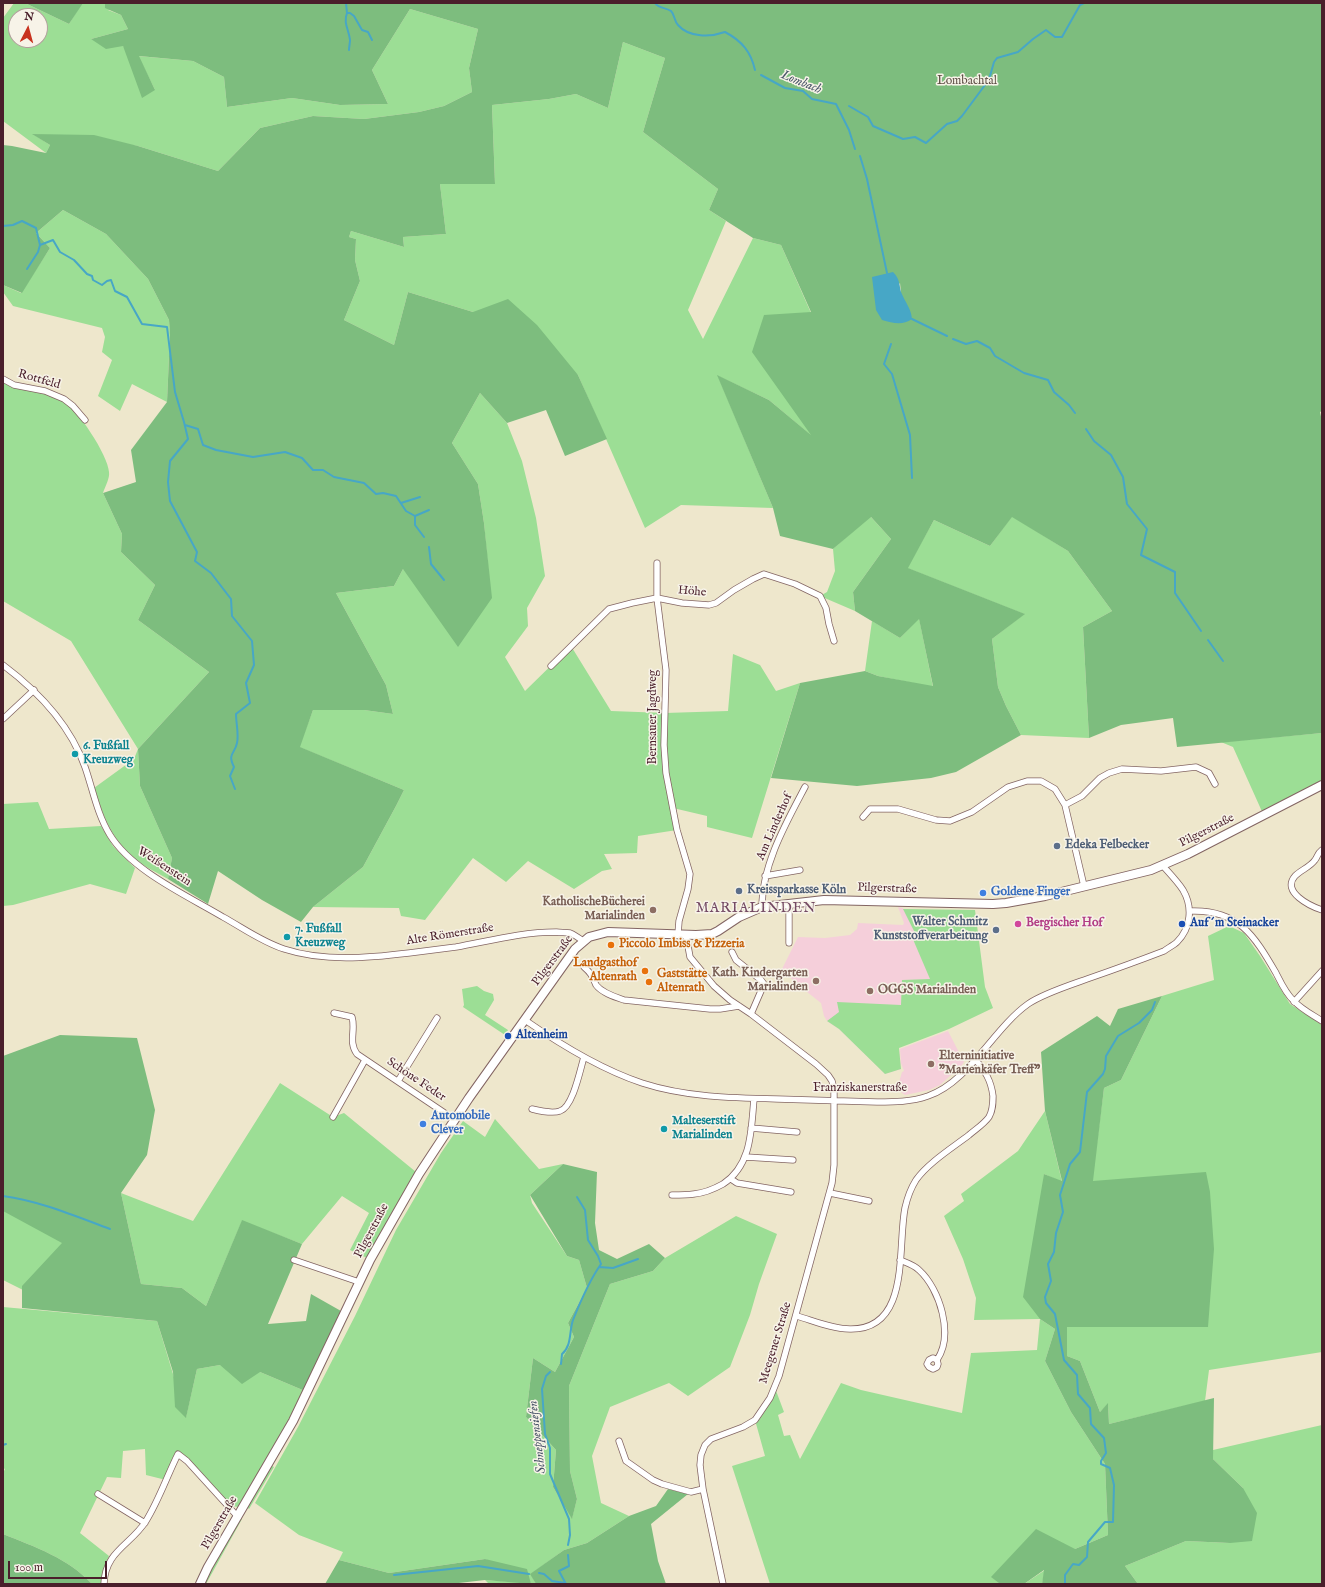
<!DOCTYPE html>
<meta charset="utf-8">
<style>
body{margin:0}
#map{position:relative;width:1325px;height:1587px;overflow:hidden;background:#eee7cc;font-family:"IM FELL English",serif}
canvas{display:block}
.frame{position:absolute;inset:0;border:4px solid #4a1f2b;pointer-events:none}
.north{position:absolute;left:8px;top:8px;width:40px;height:40px;box-sizing:border-box;background:#f7f3e8;border:1px solid #b29e9c;border-radius:50%;rotate:6deg;font-size:11px;font-weight:700;line-height:16px;text-align:center;color:#4a1f2b}
.north::after{content:'';display:block;margin:auto;width:14px;height:18px;background:#c8321e;clip-path:polygon(50% 0,100% 100%,50% 72%,0 100%)}
.scale{position:absolute;left:8px;top:1561px;width:99px;height:18px;box-sizing:border-box;border:2px solid #4a1f2b;border-top:0;padding-left:5px;font-size:12px;line-height:14px;white-space:nowrap;color:#4a1f2b;-webkit-text-stroke:3px #f7f3e8;paint-order:stroke}
</style>
<div id="map">
<canvas width="1325" height="1587"></canvas>
<div class="frame"></div>
<div class="north">N</div>
<div class="scale">100 m</div>
</div>
<script>
const context = document.querySelector('canvas').getContext('2d');
context.lineJoin = 'round';
function paint(path, color) {
  context.fillStyle = color;
  context.fill(path, 'evenodd');
}
function strokePath(path, color, width, dash) {
  context.strokeStyle = color;
  context.lineWidth = width;
  context.lineCap = dash ? 'butt' : 'round';
  context.setLineDash(dash || []);
  context.stroke(path);
}
function label(font, color, halo, rows, align = 'center') {
  context.font = font + ' "IM FELL English",serif';
  context.lineWidth = 3;
  context.setLineDash([]);
  context.textBaseline = 'middle';
  context.strokeStyle = halo;
  context.fillStyle = color;
  for (const [text, x, y, turn = 0] of rows) {
    context.save();
    context.translate(x, y);
    context.rotate((+turn || 0) * Math.PI / 180);
    context.textAlign = isNaN(turn) ? turn : align;
    if (halo) context.strokeText(text, 0, 0);
    context.fillText(text, 0, 0);
    context.restore();
  }
}
const built = new Path2D(`
 M898 907 903 908 912 924 916 935 912 937 931 979 901 1005 899 1048 901 1069 885 1074 839 1029 827 1021 824 1016 821 1003 797 984 782 969 798 937 825 938 850 935 857 929 858 923 903 925 904 923Z
 M948 1031 964 1062 962 1065 940 1085 929 1090 905 1095 897 1089 902 1072 904 1071 901 1063 900 1049Z`);
const green = new Path2D(`
 M14 3H25L69 24 80 6 47 3H174L108 10 121 15 128 29 91 39 123 46 155 90 138 56 193 61 224 77 227 107 292 98 340 105 388 104 372 70 410 9 478 29 469 68 472 92 444 106 419 112 364 119 313 116 260 128 218 171 138 146 33 134 50 145 46 153 3 121V18ZM16 16H40V40H16Z
 M623 42 665 58 643 132 718 189 709 210 726 221 688 310 703 339 753 238 781 245 811 313 813 437 769 400 718 376 773 508 681 505 645 528 578 375 473 312 408 292 394 345 344 320 360 281 355 260 356 239 349 237 351 231 404 247 403 237 446 234 440 184H495L492 105 549 99 576 94 608 108Z
 M63 210 106 234 148 279 169 320 170 333 167 402 132 384 120 411 98 396 112 360 102 352 105 337 102 328 13 306 3 292V285L21 293 50 248 36 233Z
 M3 381C22 387 45 391 62 400 77 408 108 455 109 472 110 478 105 487 103 493L122 534 121 552 155 585 138 620 209 672 138 749 140 786 172 858 168 879C158 873 147 868 138 862 114 844 103 816 94 788L134 759 138 749 71 641 3 601Z
 M480 393 507 423 522 461 536 518 545 576 527 608 528 626 505 657 525 691 571 646 611 711 665 713 728 711 733 654 760 665 776 691 800 683 752 838 707 827V816L673 808 677 830 638 836 637 853 604 854 612 869 602 871 574 889 528 861 506 882 473 858 425 920 401 916 399 908 313 907 363 867 396 806 404 790 299 747 313 710H364L393 714 386 685 336 593 394 586 403 569 491 598 484 523 478 484 452 443Z
 M870 516 891 539 853 592 855 611 820 596 827 592 835 571 833 549Z
 M1012 516 1068 551 1112 611 1083 627 1089 738 1021 735 1006 706 998 687 992 639 1024 614 907 568 934 520 990 546Z
 M919 618 933 687 878 676 865 671 872 621 900 638Z
 M1322 733V785L1264 816 1233 747 1221 742Z
 M38 802 49 829 101 826 113 846 135 868 126 894 90 884 13 905 3 906V804Z
 M903 909 975 910 985 987 993 1008 949 1029 899 1048 901 1069 885 1074 839 1029 827 1021 839 1012 837 1002 901 1005 902 980 930 979 912 937 916 935Z
 M1229 926 1244 933 1260 956 1290 1004 1322 1025V1352L1209 1370 1205 1401 1109 1424 1108 1404 1100 1412 1080 1361 1067 1356V1327H1208L1092 1181 1104 1088 1121 1080 1162 996 1214 980 1208 936Z
 M477 986 484 991 493 994 494 1000 485 1015 508 1030 505 1035 463 1007 464 1005 462 989Z
 M280 1083 333 1117 344 1113 416 1172 367 1258 350 1250 369 1213 342 1196 302 1244 242 1221 206 1306 182 1288 141 1284 121 1193 193 1221Z
 M1045 1111 1062 1182 1044 1174 1040 1319 1055 1329 1045 1361 1071 1412 1105 1464 1108 1535 1075 1549 992 1577 1000 1584H770L732 1466 765 1456 755 1420 775 1388 784 1412 778 1415 784 1436 790 1435 800 1459 841 1383 861 1390 962 1413 971 1353 1037 1350 1040 1319 974 1320 976 1298 963 1259 944 1216 964 1201 961 1194 1018 1151Z
 M495 1119 539 1169 563 1164 530 1195 532 1203 567 1256 579 1260 587 1288 568 1323 574 1337 555 1372 533 1358 526 1417 556 1450 553 1487 572 1518 577 1499 570 1471 569 1386 610 1284 653 1271 665 1258 736 1216 777 1234 759 1284 750 1315 730 1367 688 1396 669 1383 610 1407 592 1456 601 1503 629 1516 587 1543 564 1550 531 1574 536 1584H489L485 1580 531 1583 485 1559 389 1573 339 1560 343 1552 299 1535 255 1503 298 1427 355 1316 396 1230 441 1153 463 1121 485 1137Z
 M3 1205 66 1241 23 1290 3 1280Z
 M3 1307 157 1321 186 1417 197 1369 220 1365 260 1372 305 1391 279 1439 239 1507 231 1506 178 1454 166 1480 146 1475 145 1449 123 1451 121 1478 107 1477 80 1533 109 1556 104 1567 102 1584H92C68 1558 35 1547 3 1534V1473L5 1469 3 1468Z
 M1322 1425V1584H1138L1125 1566 1186 1541 1230 1543 1243 1488 1213 1459V1450Z
 M272 1466 274 1467 249 1509 247 1507Z
 M240 1518 242 1519 206 1584H204Z
 M1045 1570 1042 1584H1024Z`);
const forest = new Path2D(`
 M25 3H83L69 24Z
 M105 3H1322V411L1320 412 1322 421V733L1177 747 1173 718 1121 725 1089 738 1083 627 1112 611 1068 551 1012 517 990 546 934 520 908 568 1025 614 992 639 998 687 1006 706 1021 735 956 772 931 778 857 786 771 778 800 683 865 671 878 676 933 686 919 619 900 638 855 611 853 592 891 539 871 517 833 549 780 536 773 508 717 375 769 400 811 435 752 352 764 315 811 312 781 245 753 238 709 210 718 189 643 132 665 58 623 42 608 108 576 94 549 99 492 105 495 184H440L446 234 403 237 404 247 351 231 349 237 356 239 355 260 360 281 344 320 394 345 408 292 473 312 508 299 537 325 578 375 607 439 565 456 546 410 507 423 480 393 452 443 478 484 484 523 492 598 458 647 403 569 394 586 336 593 386 685 393 714 364 710H313L300 747 404 790 396 806 363 867 313 907 301 922 262 900 218 871 208 904 168 879 172 858 140 786 138 749 209 672 138 620 155 585 121 552 122 534 103 493 136 482 131 450 167 402 170 334 169 320 148 279 106 234 63 210 36 233 50 248 22 293 3 285V145L12 146 46 153 50 145 32 134 94 135 138 146 218 171 260 128 313 116 364 119 419 112 444 106 472 92 469 68 478 29 410 9 372 70 388 104 340 105 292 98 227 107 224 77 193 61 139 56 155 90 142 98 123 46 106 49 91 39 128 29 121 15 105 8ZM900 283 901 292 876 310Z
 M1162 996 1121 1080 1104 1088 1093 1181 1206 1172 1210 1192 1214 1249 1208 1327H1067V1356L1080 1361 1100 1412 1108 1403 1109 1424 1214 1398 1213 1459 1243 1488 1257 1513 1252 1541 1230 1543 1186 1541 1125 1566 1138 1584H1042L1044 1570 1024 1584H1000L991 1577 1036 1529 1075 1549 1108 1535 1105 1464 1071 1412 1045 1361 1055 1329 1040 1319 1023 1297 1044 1174 1062 1181 1045 1111 1041 1052 1097 1016 1110 1026 1118 1009Z
 M60 1035 137 1038 155 1110 147 1155 121 1193 141 1284 182 1288 206 1306 242 1220 302 1244 268 1324 306 1321 311 1294 341 1311 305 1391 260 1372 242 1384 220 1365 197 1369 186 1418 175 1407 173 1372 157 1321 22 1308V1286L62 1243 3 1211V1056Z
 M563 1164 597 1172 595 1223 599 1250 617 1259 649 1244 665 1258 653 1271 610 1284 569 1386 570 1471 577 1499 572 1519 553 1487 556 1450 526 1417 533 1358 555 1372 574 1337 568 1323 587 1288 579 1260 567 1256 530 1195Z
 M668 1489 688 1494 651 1524 658 1561 666 1584H536L530 1574 564 1550 587 1543 629 1516 656 1506Z
 M3 1534C35 1547 68 1558 92 1584H3Z
 M485 1559 527 1569 531 1584 485 1580 450 1584H325L339 1560 389 1573Z`);
const water = new Path2D(`
 M893 272C900 279 899 284 901 292 905 302 911 308 912 319 902 326 893 323 882 320L876 310 872 277Z`);
const stream = new Path2D(`
 M346 3 347 13H350L354 16 362 30 368 32 372 40
 M655 3C659 9 665 7 671 11 675 15 674 21 678 25 689 38 711 37 725 32 742 41 751 52 755 70
 M347 13C343 23 349 30 350 40 350 43 349 47 349 50
 M761 75 785 88 803 91 812 99 836 104 849 130 855 149
 M849 106 868 117 873 126 903 139 915 137 926 143 947 124 957 121 962 116 985 85 990 76 994 62 997 58 1018 52 1033 39 1046 30 1055 37H1062L1080 5 1084 3
 M860 156 867 179 887 273
 M3 226 13 225 22 221 36 228 40 245 53 240 60 252 74 260 87 274 92 276 93 280 102 285 107 281 111 280 115 291 127 297 142 324 167 327 175 392 184 422 188 439 170 461 168 482 170 501 197 552 195 561 211 573 231 599 232 616 252 641 254 665 246 683 250 703 236 714C236 723 239 734 237 743 235 754 227 753 234 767L230 776 235 789
 M27 269 38 252 40 245
 M912 319 947 336
 M953 339 966 344 977 341 990 348 995 356 1024 373 1048 380 1054 392 1069 405 1075 413
 M891 344 884 364 892 374 910 435 912 478
 M185 425 198 429 203 445 216 450 253 457 285 452 302 458 313 470H323L334 477 364 483 376 494 383 493 396 496 406 511 415 516V525L424 537
 M1086 429 1094 441 1111 455 1123 477 1127 504 1147 529 1141 555 1175 572V593L1201 631
 M401 503 420 497
 M415 516 429 510
 M429 547 431 564 444 580
 M1208 640 1223 661
 M3 1196C40 1201 75 1216 110 1229
 M599 1267 613 1268 638 1259
 M561 1364 562 1354C572 1346 569 1331 573 1320 581 1300 589 1281 601 1264L598 1256 588 1240 585 1210 577 1197
 M550 1372 546 1376 542 1389 545 1434 550 1448V1474L569 1519 570 1535 568 1545
 M3 1445 6 1444
 M539 1573 544 1574 552 1581 565 1583
 M394 1575 478 1566 529 1574
 M566 1584 559 1571 569 1566 568 1555
 M1065 1584V1575L1073 1564 1079 1565 1087 1557 1088 1542 1105 1522H1113L1114 1485 1110 1468 1101 1464V1461L1106 1453 1104 1438 1091 1424 1090 1408 1078 1394 1077 1375 1064 1360 1055 1314 1046 1303 1045 1297 1051 1281 1048 1264 1054 1252 1056 1233 1063 1212 1060 1195 1070 1164 1080 1152 1087 1092 1103 1074 1105 1069 1106 1056 1118 1036 1139 1023 1152 1010 1155 1002`);
const street = new Path2D(`
 M3 379 14 385 45 391 64 399 73 406 85 420
 M657 563V598L666 670 664 745 666 773 677 830 690 874 688 889 679 921 678 934
 M3 665C39 692 70 724 85 767 93 790 97 814 110 835 132 871 188 896 223 917 243 928 262 942 284 949 324 962 368 958 409 953 425 951 440 949 456 947 489 941 522 932 556 932 560 933 566 932 570 933 575 935 579 938 583 941
 M551 666 609 609 632 603 657 598 682 603 709 605 716 603 734 590 753 579 764 574 795 584 820 596 826 608 829 624 834 641
 M3 719 34 690
 M1065 805 1082 796 1100 778 1109 773 1122 769 1161 771 1196 767 1209 773 1215 784
 M863 817 870 809H898L936 820 950 821 972 812 1008 787 1027 781H1041L1055 789 1065 805 1084 886
 M1322 850C1317 854 1318 856 1315 860 1310 867 1301 870 1295 876 1281 892 1310 906 1322 910
 M765 876 800 870
 M762 907C762 865 786 823 805 787
 M1190 911C1238 909 1254 935 1276 973 1281 983 1286 994 1294 1001 1301 1009 1313 1015 1322 1021
 M686 935 690 957 714 986 730 1000 751 1014 816 1064 828 1075 832 1081 834 1089V1165L832 1183 779 1376 770 1398 755 1420 743 1427 711 1439 705 1445 701 1455 700 1465 703 1489 723 1584
 M789 943V904
 M732 952 736 960 761 980 764 984 751 1014
 M584 967C592 974 592 976 596 985 602 993 615 997 624 1000L710 1009H720L739 1006
 M1294 1002 1322 971
 M334 1013 352 1017C356 1030 348 1042 357 1054L455 1120
 M525 1020C561 1045 600 1069 642 1083 685 1097 731 1098 777 1099 810 1100 843 1101 877 1102 894 1102 911 1102 928 1096 969 1082 993 1029 1028 1004 1042 994 1070 985 1087 979 1113 970 1138 961 1164 951 1168 948 1174 945 1177 942 1191 928 1193 907 1183 890 1177 881 1170 874 1163 866
 M398 1081 437 1018
 M532 1109C540 1111 552 1114 560 1111 573 1107 580 1070 584 1057
 M333 1117 365 1060
 M751 1128 797 1132
 M746 1157 793 1160
 M731 1179 737 1183 791 1192
 M830 1193 869 1201
 M672 1195C680 1195 687 1195 694 1194 704 1193 714 1189 723 1184 752 1165 751 1130 754 1099
 M294 1260 359 1282
 M900 1260C907 1263 914 1265 919 1270 940 1289 954 1335 937 1360L938 1364 937 1367 933 1369 929 1367 927 1364 929 1360 933 1358 937 1360
 M797 1316C814 1321 832 1329 850 1329 911 1330 897 1248 905 1208 907 1199 911 1188 916 1180 928 1163 952 1148 969 1135 976 1129 984 1124 989 1117 993 1110 993 1103 993 1096 991 1080 985 1071 975 1059
 M619 1441 626 1461 653 1480 662 1484 691 1492 703 1489
 M98 1494 145 1523
 M104 1584C105 1551 131 1545 146 1521 159 1500 167 1476 178 1454L187 1461 238 1517`);
const secondary = new Path2D(`
 M200 1584 208 1567 293 1421 370 1260 419 1174 469 1098 575 949 589 937 608 932 696 935 712 934 718 931 739 917 762 907 824 900 993 904 1006 903 1045 896 1151 870 1188 854 1322 785`);
const markers = [
 [75,754,4,"#0f9aa8"],
 [1057,846,4,"#5c6f8a"],
 [739,891,4,"#5c6f8a"],
 [983,893,4,"#3f7fe0"],
 [653,910,4,"#8d6e63"],
 [1018,924,4,"#d1479c"],
 [1182,924,4,"#1a4fb4"],
 [996,930,4,"#5c6f8a"],
 [287,937,4,"#0f9aa8"],
 [611,945,4,"#e8710a"],
 [645,971,4,"#e8710a"],
 [816,981,4,"#8d6e63"],
 [649,982,4,"#e8710a"],
 [870,991,4,"#8d6e63"],
 [508,1036,4,"#1a4fb4"],
 [931,1064,4,"#8d6e63"],
 [423,1124,4,"#3f7fe0"],
 [664,1129,4,"#0f9aa8"]
];
const parkNames = [
 ["Lombachtal",967,82]
];
const streetNames = [
 ["Rottfeld",39,380,16],
 ["Höhe",692,592,5],
 ["Bernsauer Jagdweg",654,717,-90],
 ["Am Linderhof",775,827,-66],
 ["Pilgerstraße",1207,831,-27],
 ["Weißenstein",164,867,33],
 ["Pilgerstraße",887,889,2],
 ["Alte Römerstraße",450,935,-9],
 ["Pilgerstraße",553,961,-53],
 ["Schöne Feder",416,1080,34],
 ["Franziskanerstraße",860,1089],
 ["Pilgerstraße",372,1231,-62],
 ["Meegener Straße",776,1343,-73],
 ["Pilgerstraße",220,1523,-60]
];
const cultureNames = [
 ["6. Fußfall",83,747],
 ["Kreuzweg",83,761],
 ["7. Fußfall",295,930],
 ["Kreuzweg",295,944],
 ["Malteserstift",672,1122],
 ["Marialinden",672,1136]
];
const serviceNames = [
 ["Edeka Felbecker",1065,846],
 ["Kreissparkasse Köln",747,891],
 ["Walter Schmitz",988,923,"right"],
 ["Kunststoffverarbeitung",988,937,"right"]
];
const shopNames = [
 ["Goldene Finger",991,893],
 ["Automobile",431,1117],
 ["Clever",431,1131]
];
const educationNames = [
 ["KatholischeBücherei",645,903],
 ["Marialinden",645,917],
 ["Kath. Kindergarten",808,974],
 ["Marialinden",808,988],
 ["OGGS Marialinden",878,991,"left"],
 ["Elterninitiative",939,1057,"left"],
 ["\"Marienkäfer Treff\"",939,1071,"left"]
];
const hotelNames = [
 ["Bergischer Hof",1026,924]
];
const transitNames = [
 ["Auf´m Steinacker",1190,924],
 ["Altenheim",516,1036]
];
const foodNames = [
 ["Piccolo Imbiss & Pizzeria",619,945],
 ["Landgasthof",637,964,"right"],
 ["Altenrath",637,978,"right"],
 ["Gaststätte",657,975],
 ["Altenrath",657,989]
];
const waterNames = [
 ["Lombach",801,83,22],
 ["Schneppensiefen",538,1437,-97]
];
const quarterNames = [
 ["MARIALINDEN",756,909]
];
paint(built, '#f5cfda');
paint(green, '#9cde95');
paint(forest, '#7dbd7e');
paint(water, '#47a7c6');
strokePath(stream, '#47a7c6', 2);
strokePath(street, '#836563', 7);
strokePath(secondary, '#836563', 10);
strokePath(street, '#fff', 5.5);
strokePath(secondary, '#fff', 8);
for (const [x, y, r, color] of markers) {
  const dot = new Path2D();
  dot.arc(x, y, r, 0, 2 * Math.PI);
  context.fillStyle = color;
  context.fill(dot);
  strokePath(dot, '#f7f3e8', 1.5);
}
label('12px', '#5e4f46', '#f7f3e8', parkNames);
label('12px', '#4a1f2b', '#f7f3e8', streetNames);
label('bold 12px', '#0d838f', '#f7f3e8', cultureNames, 'left');
label('bold 12px', '#4e5e75', '#f7f3e8', serviceNames, 'left');
label('bold 12px', '#366cbe', '#f7f3e8', shopNames, 'left');
label('bold 12px', '#785e54', '#f7f3e8', educationNames, 'right');
label('bold 12px', '#b23c85', '#f7f3e8', hotelNames, 'left');
label('bold 12px', '#164399', '#f7f3e8', transitNames, 'left');
label('bold 12px', '#c56008', '#f7f3e8', foodNames, 'left');
label('italic 13px', '#495569', '#f7f3e8', waterNames);
context.letterSpacing = '1px';
label('14px', '#734963', '#f7f3e8', quarterNames);
context.letterSpacing = '0px';
</script>
